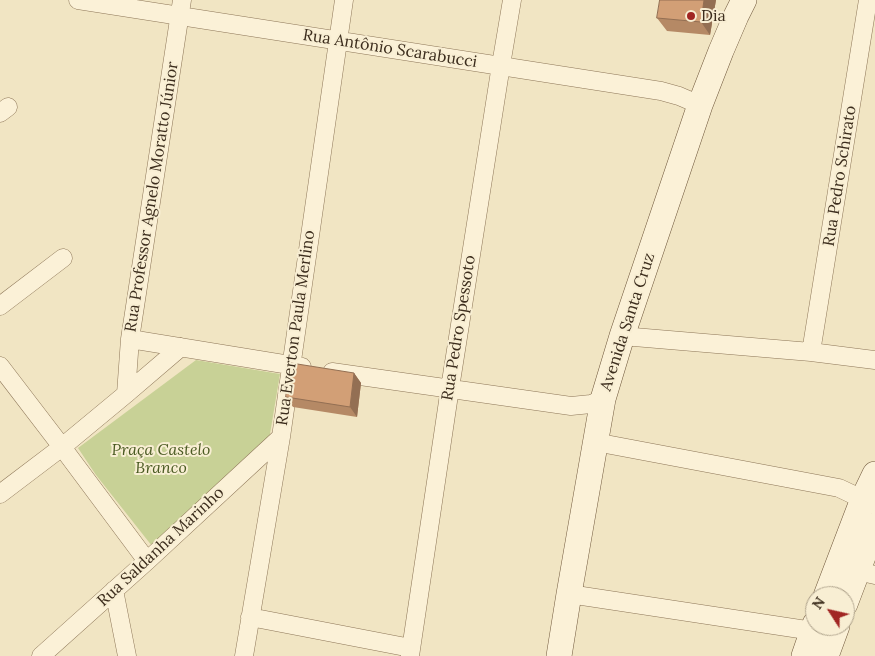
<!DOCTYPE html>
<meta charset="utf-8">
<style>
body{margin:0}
#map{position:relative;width:875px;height:656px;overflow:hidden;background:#f1e5c3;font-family:Lora,serif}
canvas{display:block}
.north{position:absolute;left:805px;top:586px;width:50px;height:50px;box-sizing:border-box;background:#f8eed3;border:1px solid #ada18a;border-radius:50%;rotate:305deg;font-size:14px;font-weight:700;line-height:20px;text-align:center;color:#3c2d1d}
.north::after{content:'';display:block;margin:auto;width:18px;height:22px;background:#a12623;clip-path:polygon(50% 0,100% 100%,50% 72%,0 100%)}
</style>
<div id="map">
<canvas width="875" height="656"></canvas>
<div class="north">N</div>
</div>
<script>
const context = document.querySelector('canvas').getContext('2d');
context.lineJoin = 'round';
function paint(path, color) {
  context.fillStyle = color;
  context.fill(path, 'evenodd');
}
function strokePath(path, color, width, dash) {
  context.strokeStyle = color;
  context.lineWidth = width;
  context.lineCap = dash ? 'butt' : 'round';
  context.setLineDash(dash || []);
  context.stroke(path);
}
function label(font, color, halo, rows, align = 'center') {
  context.font = font + ' Lora,serif';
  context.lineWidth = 4;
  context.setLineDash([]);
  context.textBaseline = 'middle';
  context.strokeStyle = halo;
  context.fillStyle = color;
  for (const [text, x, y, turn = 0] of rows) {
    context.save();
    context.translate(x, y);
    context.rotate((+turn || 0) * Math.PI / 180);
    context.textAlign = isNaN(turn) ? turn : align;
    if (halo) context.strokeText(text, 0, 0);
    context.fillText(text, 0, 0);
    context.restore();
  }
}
const green = new Path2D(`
 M196 360 280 374 269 440 152 546 96 475 78 448Z`);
const street = new Path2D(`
 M78 0 661 91 679 96 700 105
 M0 113 8 107
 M0 306 63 258
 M622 336 811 352 875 360
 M130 339 302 367
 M811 352 868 0
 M0 366 62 447 147 561
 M332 372 571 406 591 404 603 399
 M126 394 130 339 182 0
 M595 442 839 488 875 505
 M0 494 62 447 126 394 181 347
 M857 571 875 575
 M114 590 127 656
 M569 594 813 631
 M250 617 411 648
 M41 656 147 561 281 437
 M244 656 281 437 344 0
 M410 656 450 388 501 65 512 0`);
const secondary = new Path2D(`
 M826 596 863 499 875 474
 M845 604 875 525
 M559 656 569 594 603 399 622 336 700 105 721 51 736 16 744 0
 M804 656 815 624
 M826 656 837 626`);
const wall = new Path2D(`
 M660 0H716L710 35 667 31 657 18Z
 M354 373 361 383 357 417 293 407 286 397Z`);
const shadedWall = new Path2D(`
 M704 0H716L710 35 701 22Z
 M354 373 361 383 357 417 350 407Z`);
const building = new Path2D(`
 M660 0H704L701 22 657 18Z
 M291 363 354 373 350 407 286 397Z`);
const markers = [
 [691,16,5,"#a12623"]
];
const poiNames = [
 ["Dia",701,16]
];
const streetNames = [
 ["Rua Antônio Scarabucci",390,49,9],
 ["Rua Pedro Schirato",840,176,-81],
 ["Rua Professor Agnelo Moratto Júnior",152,197,-81],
 ["Avenida Santa Cruz",628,322,-72],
 ["Rua Everton Paula Merlino",296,328,-82],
 ["Rua Pedro Spessoto",459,328,-81],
 ["Rua Saldanha Marinho",161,547,-43]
];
const parkNames = [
 ["Praça Castelo",161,450],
 ["Branco",161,468]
];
paint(green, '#c8d196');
strokePath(street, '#8d7658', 19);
strokePath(secondary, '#6f573b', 26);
strokePath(street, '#fbf1d7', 18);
strokePath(secondary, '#fbf1d7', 25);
paint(wall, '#b58965');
paint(shadedWall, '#936f53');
paint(building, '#d29f76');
strokePath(building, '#936f53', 1);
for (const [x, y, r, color] of markers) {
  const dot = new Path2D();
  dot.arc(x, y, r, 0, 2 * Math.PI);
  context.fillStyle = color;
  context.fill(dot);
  strokePath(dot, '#f8eed3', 2);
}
label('16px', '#3c2d1d', '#f8eed3', poiNames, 'left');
label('16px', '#3c2d1d', '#f8eed3', streetNames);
label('italic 16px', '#4a5a22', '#f8eed3', parkNames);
</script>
